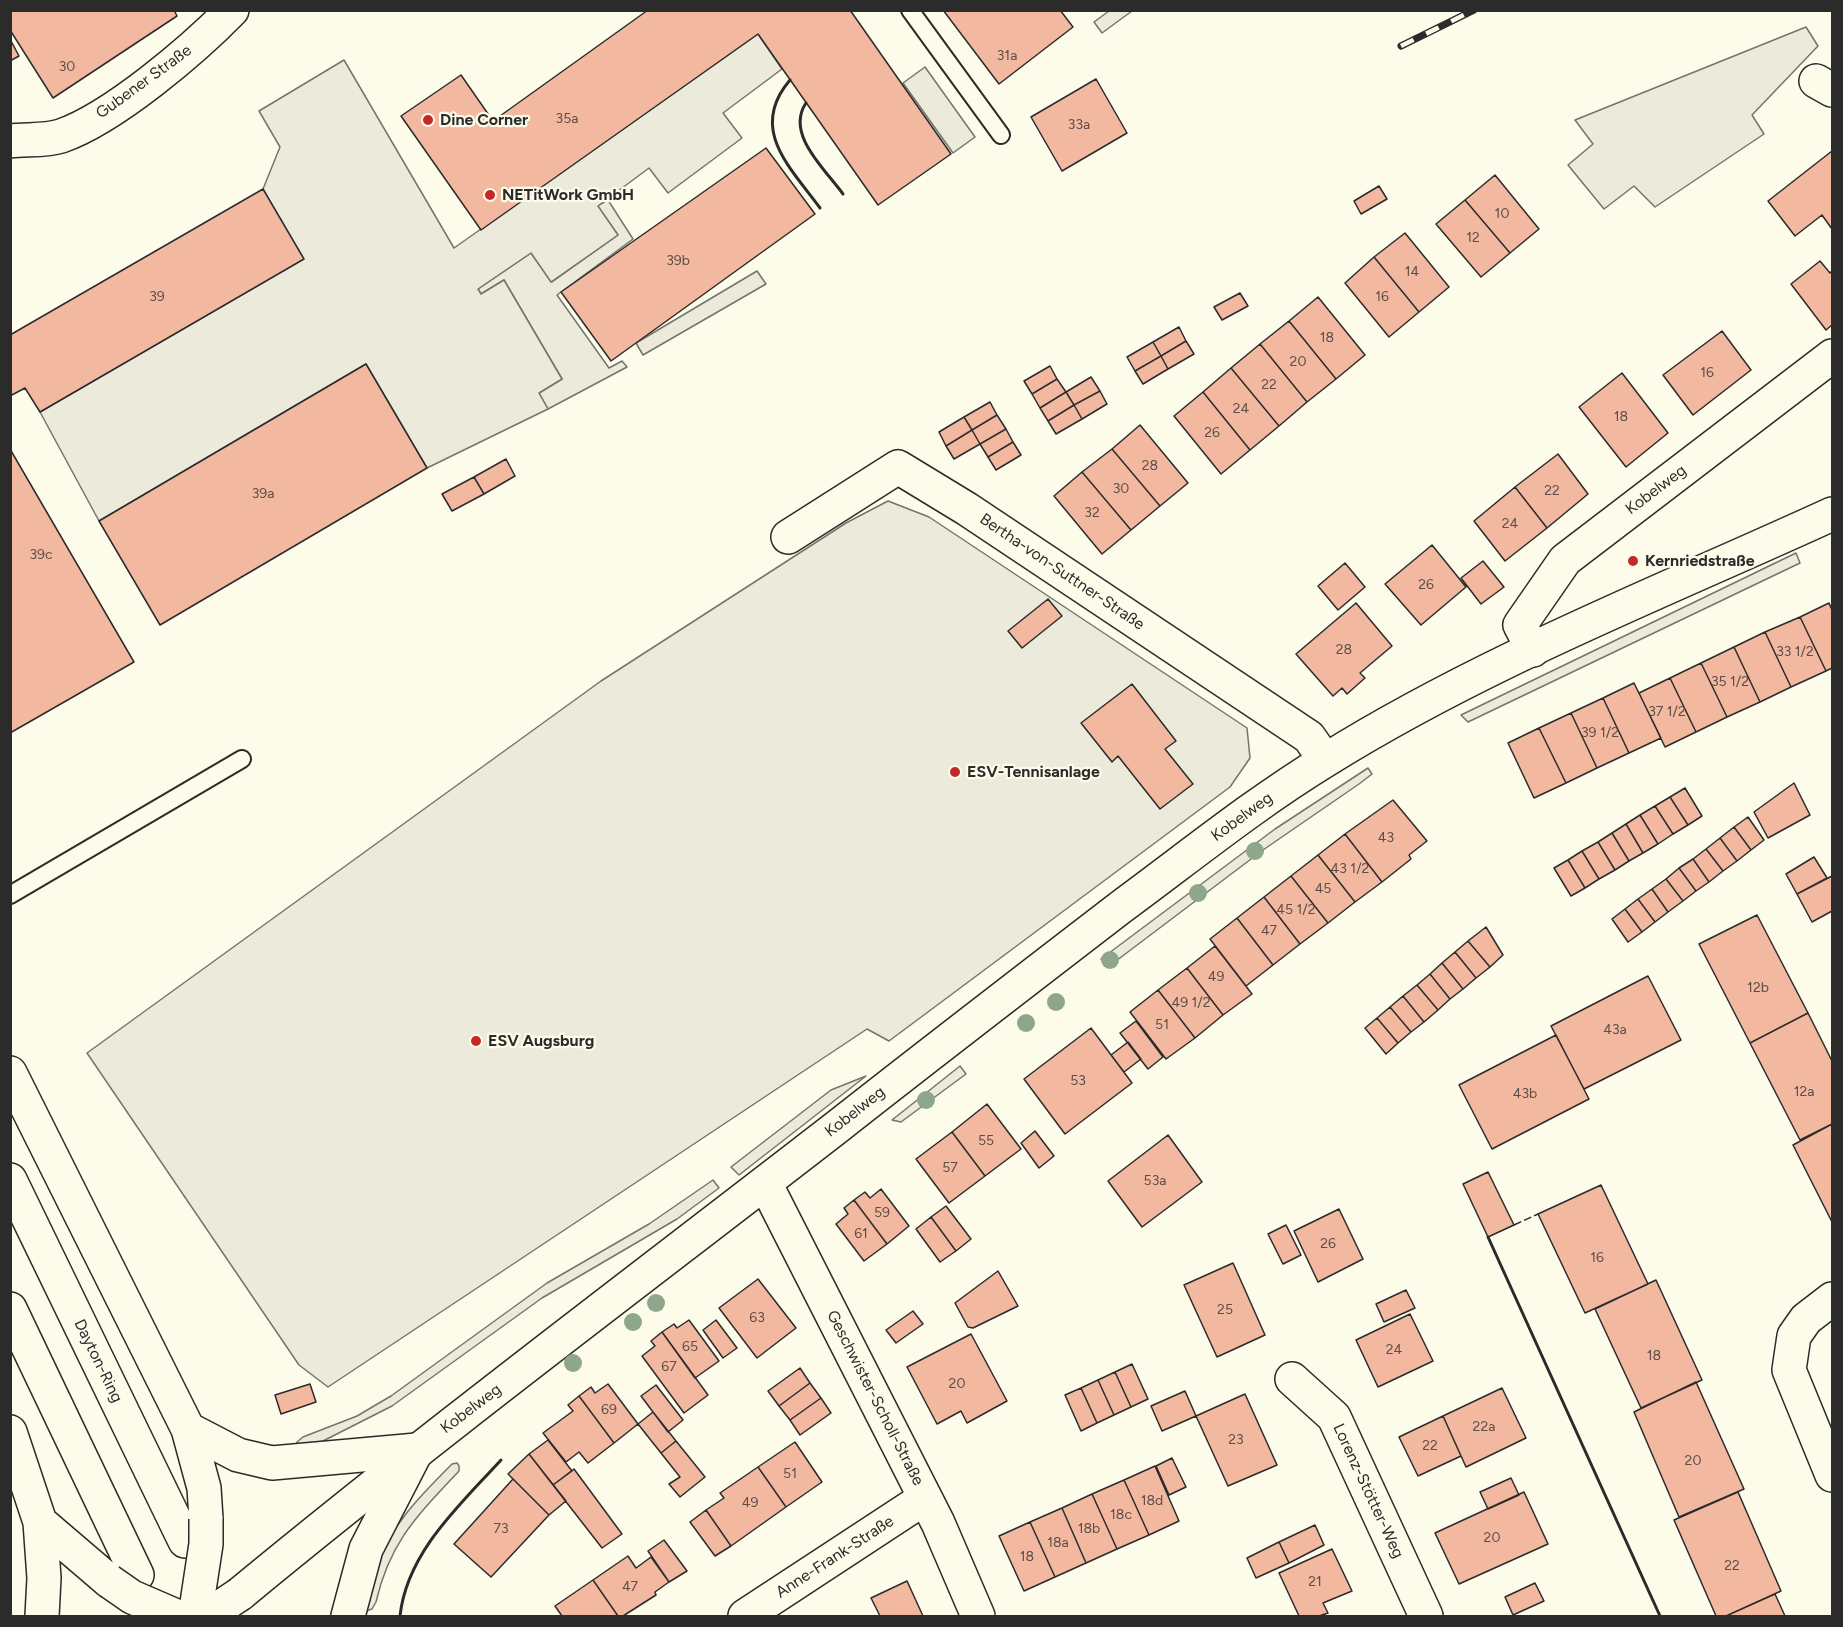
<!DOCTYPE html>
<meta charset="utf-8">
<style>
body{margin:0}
#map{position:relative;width:1843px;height:1627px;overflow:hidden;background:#fdfbea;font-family:Figtree,sans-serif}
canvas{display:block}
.frame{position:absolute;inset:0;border:12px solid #2b2b2b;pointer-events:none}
</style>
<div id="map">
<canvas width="1843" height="1627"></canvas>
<div class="frame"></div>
</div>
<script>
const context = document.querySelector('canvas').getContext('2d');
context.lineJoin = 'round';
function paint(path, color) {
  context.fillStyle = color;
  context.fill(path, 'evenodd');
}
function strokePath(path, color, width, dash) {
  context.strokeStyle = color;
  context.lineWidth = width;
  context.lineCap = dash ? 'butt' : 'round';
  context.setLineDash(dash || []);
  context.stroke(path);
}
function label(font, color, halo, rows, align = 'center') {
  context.font = font + ' Figtree,sans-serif';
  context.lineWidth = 4.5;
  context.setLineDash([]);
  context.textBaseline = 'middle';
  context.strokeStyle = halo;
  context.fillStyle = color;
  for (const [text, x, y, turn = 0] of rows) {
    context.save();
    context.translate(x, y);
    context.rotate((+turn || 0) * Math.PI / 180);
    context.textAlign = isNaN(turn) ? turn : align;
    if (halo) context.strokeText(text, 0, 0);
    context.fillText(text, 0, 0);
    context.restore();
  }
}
const green = new Path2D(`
 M608 200 633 239 557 295 609 368 622 361 627 367 548 409 539 393 562 379 504 280 481 294 478 289 531 253 552 282 618 235 597 206Z
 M888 501 929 517 1247 728 1250 758 1230 787 889 1041 867 1029 328 1387 299 1365 87 1053 601 681 846 523Z
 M1796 553 1800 563 1468 722 1461 715Z
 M1368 768 1372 774 1359 784 1263 850 1108 967 1101 959 1275 829Z
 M960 1066 966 1074 901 1122 892 1120Z
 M866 1076 739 1175 731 1167 831 1090Z
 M713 1180 719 1188 677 1219 542 1298 392 1406 321 1442 295 1449 297 1442 303 1437 357 1416 391 1396 547 1283 649 1224Z
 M457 1463 459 1466V1471C418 1515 390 1541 376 1602L372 1609 366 1611C368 1598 369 1582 374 1570 390 1526 420 1496 452 1464Z`);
const parking = new Path2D(`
 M1109 11H1132L1102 33 1094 22Z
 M1806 27 1818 46 1752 115 1764 134 1655 207 1634 186 1604 209 1568 165 1593 144 1575 120Z
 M758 34 782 69 723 113 742 138 668 193 649 168 598 206 618 235 551 282 531 253 478 289 481 294 504 280 562 379 539 393 548 409 427 468 366 364 99 521 40 412 303 259 263 189 280 147 259 111 344 60 454 248Z
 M925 67 975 137 953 153 903 83Z
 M757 271 766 284 643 355 636 343Z`);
const building = new Path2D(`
 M10 10H174L177 16 53 98 10 30Z
 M648 10H850L951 154 878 205 758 34 481 230 401 116 461 75 493 121Z
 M943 10H1060L1073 27 999 84Z
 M10 39 19 56 10 61Z
 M1096 79 1127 133 1062 171 1031 117Z
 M766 148 815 214 611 361 561 292Z
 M1832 151V229L1822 215 1795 236 1768 201Z
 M1495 175 1539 229 1510 253 1465 200Z
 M1379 186 1387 199 1361 214 1354 201Z
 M263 189 304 259 40 412 25 388 10 396V335Z
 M1465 200 1510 253 1481 277 1436 224Z
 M1405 233 1449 287 1419 312 1374 257Z
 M1374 257 1419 312 1389 337 1345 283Z
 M1820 261 1830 273 1832 271V325L1826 330 1791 284Z
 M1240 293 1248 306 1222 320 1214 307Z
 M1318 297 1365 355 1336 379 1289 321Z
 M1289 321 1336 379 1307 402 1260 344Z
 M1179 327 1186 341 1161 356 1153 342Z
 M1722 331 1751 370 1693 415 1663 375Z
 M1186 341 1194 354 1168 369 1161 356Z
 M1153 342 1161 356 1135 371 1127 357Z
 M1260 344 1307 402 1279 426 1231 368Z
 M1161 356 1168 369 1143 384 1135 371Z
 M366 364 427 468 160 625 99 521Z
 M1050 366 1057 379 1032 394 1024 381Z
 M1231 368 1279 426 1250 450 1203 392Z
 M1622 373 1668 433 1626 467 1579 407Z
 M1091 377 1100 391 1074 405 1066 392Z
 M1057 379 1066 392 1040 408 1032 394Z
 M1100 391 1107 404 1082 419 1074 405Z
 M1066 392 1074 405 1048 421 1040 408Z
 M1203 392 1250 450 1221 474 1174 416Z
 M990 402 997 415 972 430 964 417Z
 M1074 405 1082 419 1056 434 1048 421Z
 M997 415 1006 429 980 444 972 430Z
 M964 417 972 430 946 446 939 432Z
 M1140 425 1188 483 1160 506 1112 449Z
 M1006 429 1013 442 988 457 980 444Z
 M972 430 980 444 954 459 946 446Z
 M1013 442 1021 455 996 470 988 457Z
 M10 449 134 662 10 733Z
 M1112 449 1160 506 1131 530 1082 472Z
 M1558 454 1588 494 1547 528 1515 487Z
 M506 459 515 476 484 494 474 477Z
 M1082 472 1131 530 1102 554 1054 496Z
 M474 477 484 494 452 511 442 494Z
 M1515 487 1547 528 1505 561 1474 521Z
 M1432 545 1466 587 1421 625 1385 584Z
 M1483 561 1504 587 1481 604 1461 578Z
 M1345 563 1365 587 1338 610 1318 586Z
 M1048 599 1062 616 1022 648 1008 631Z
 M1356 603 1392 646 1360 673 1365 678 1347 694 1342 688 1333 696 1296 654Z
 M1829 603 1832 610V668L1826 671 1800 617Z
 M1800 617 1826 671 1791 687 1765 632Z
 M1765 632 1791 687 1760 702 1734 647Z
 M1734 647 1760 702 1727 717 1701 663Z
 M1701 663 1727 717 1696 732 1670 678Z
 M1670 678 1696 732 1665 747 1639 693Z
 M1634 683 1661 738 1629 753 1603 698Z
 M1132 684 1176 741 1165 749 1193 784 1160 809 1118 756 1112 762 1081 723Z
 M1603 698 1629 753 1597 768 1571 713Z
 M1571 713 1597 768 1566 783 1539 728Z
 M1539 728 1566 783 1534 798 1508 743Z
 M1794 783 1810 815 1768 838 1754 812Z
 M1685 788 1702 816 1688 825 1670 797Z
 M1670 797 1688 825 1673 834 1655 806Z
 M1393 800 1427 841 1409 855 1411 859 1382 882 1345 834Z
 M1655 806 1673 834 1658 844 1640 815Z
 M1640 815 1658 844 1643 853 1626 824Z
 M1748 817 1764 840 1751 850 1734 827Z
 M1626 824 1643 853 1629 861 1612 833Z
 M1734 827 1751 850 1737 861 1720 838Z
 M1612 833 1629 861 1615 870 1598 842Z
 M1345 834 1382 882 1355 902 1318 855Z
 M1720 838 1737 861 1723 871 1706 849Z
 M1598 842 1615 870 1599 879 1582 851Z
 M1706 849 1723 871 1709 882 1693 859Z
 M1582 851 1599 879 1585 888 1568 860Z
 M1318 855 1355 902 1328 923 1291 876Z
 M1814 857 1827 878 1797 894 1786 874Z
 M1693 859 1709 882 1696 891 1679 868Z
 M1568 860 1585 888 1571 896 1554 868Z
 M1679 868 1696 891 1683 901 1666 879Z
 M1291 876 1328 923 1300 944 1264 897Z
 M1832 876V911L1812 922 1797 894Z
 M1666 879 1683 901 1668 912 1652 889Z
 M1652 889 1668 912 1655 922 1638 899Z
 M1264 897 1300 944 1273 965 1237 918Z
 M1638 899 1655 922 1642 932 1625 909Z
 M1625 909 1642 932 1628 942 1612 919Z
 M1757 915 1808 1013 1750 1043 1699 944Z
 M1237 918 1273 965 1246 986 1210 939Z
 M1486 927 1503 955 1490 967 1468 941Z
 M1468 941 1490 967 1476 978 1455 952Z
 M1215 946 1252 994 1223 1015 1187 968Z
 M1455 952 1476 978 1463 989 1442 963Z
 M1442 963 1463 989 1450 999 1430 974Z
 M1187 968 1223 1015 1195 1038 1158 990Z
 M1430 974 1450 999 1438 1010 1417 985Z
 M1648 976 1681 1040 1584 1089 1551 1026Z
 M1417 985 1438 1010 1424 1022 1403 996Z
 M1158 990 1195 1038 1166 1059 1130 1012Z
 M1403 996 1424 1022 1411 1032 1390 1007Z
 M1390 1007 1411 1032 1398 1043 1377 1018Z
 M1808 1013 1832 1061V1124L1800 1140 1750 1043Z
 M1377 1018 1398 1043 1386 1054 1365 1028Z
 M1136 1021 1163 1057 1148 1069 1120 1033Z
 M1091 1028 1132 1083 1065 1134 1024 1079Z
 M1556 1035 1589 1099 1492 1149 1459 1085Z
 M1128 1042 1141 1059 1124 1072 1111 1055Z
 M987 1104 1021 1149 985 1176 952 1132Z
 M1832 1124V1222L1793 1145Z
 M1035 1131 1054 1156 1039 1168 1021 1143Z
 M952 1132 985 1176 949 1203 916 1159Z
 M1168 1135 1202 1182 1142 1227 1108 1181Z
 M1488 1172 1514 1225 1488 1237 1463 1184Z
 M1601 1185 1648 1284 1585 1313 1538 1214Z
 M881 1189 909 1226 887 1244 854 1200 865 1192 870 1198Z
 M854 1200 887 1244 864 1261 836 1224 848 1214 844 1208Z
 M946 1206 971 1239 956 1251 931 1217Z
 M1339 1209 1363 1259 1318 1282 1294 1231Z
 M931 1217 956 1251 940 1262 916 1229Z
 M1286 1225 1301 1255 1283 1264 1268 1234Z
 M1233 1263 1265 1335 1217 1357 1184 1285Z
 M998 1271 1018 1306 973 1328 968 1327 955 1303Z
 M758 1279 796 1328 757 1358 719 1308Z
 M1656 1280 1702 1380 1641 1408 1595 1309Z
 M1406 1290 1415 1308 1384 1322 1376 1304Z
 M913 1311 923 1324 896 1343 886 1330Z
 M1410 1314 1433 1361 1378 1387 1356 1340Z
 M689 1320 719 1361 695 1378 662 1332 674 1324 677 1328Z
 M716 1320 737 1348 723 1358 703 1330Z
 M662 1332 708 1395 684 1413 642 1356 655 1346 651 1341Z
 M971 1334 1007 1401 967 1423 961 1411 937 1424 907 1367Z
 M1132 1364 1148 1399 1131 1407 1115 1372Z
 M800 1368 810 1383 779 1406 768 1391Z
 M1115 1372 1131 1407 1114 1415 1098 1380Z
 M1098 1380 1114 1415 1097 1423 1081 1388Z
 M1696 1382 1744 1489 1679 1517 1634 1412Z
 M810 1383 821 1398 790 1420 779 1406Z
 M310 1384 316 1402 281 1414 275 1395Z
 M608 1384 638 1424 614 1443 579 1396 591 1387 595 1393Z
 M656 1385 683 1420 668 1432 641 1396Z
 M1081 1388 1097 1423 1081 1431 1065 1395Z
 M1502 1388 1526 1438 1466 1467 1443 1416Z
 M1185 1391 1196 1416 1162 1431 1151 1406Z
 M1245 1394 1277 1465 1228 1486 1196 1416Z
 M579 1396 614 1443 588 1463 579 1452 566 1462 543 1433 573 1411 568 1405Z
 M821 1398 831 1413 800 1435 790 1420Z
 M653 1412 676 1441 661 1453 638 1424Z
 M1443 1416 1461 1456 1418 1476 1399 1437Z
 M548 1440 572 1471 553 1485 529 1454Z
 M676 1441 705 1477 680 1497 669 1484 680 1477 661 1453Z
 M795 1442 822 1482 786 1507 758 1467Z
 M529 1454 566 1501 549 1515 508 1474Z
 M1172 1458 1186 1487 1169 1495 1156 1466Z
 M1155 1466 1179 1521 1149 1535 1124 1480Z
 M758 1467 786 1507 731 1546 706 1510 724 1498 720 1493Z
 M574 1469 622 1534 602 1548 553 1485Z
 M1511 1478 1519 1495 1488 1509 1480 1492Z
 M513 1479 549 1515 491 1577 454 1544Z
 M1124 1480 1149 1535 1117 1549 1092 1494Z
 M1524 1492 1548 1544 1459 1584 1435 1533Z
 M1738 1492 1781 1591 1726 1616H1716L1674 1520Z
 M1092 1494 1117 1549 1086 1563 1062 1508Z
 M1062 1508 1086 1563 1055 1577 1030 1522Z
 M706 1510 731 1546 715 1556 690 1522Z
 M1030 1522 1055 1577 1024 1591 999 1536Z
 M1315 1525 1324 1545 1289 1563 1279 1542Z
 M664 1540 687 1571 669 1582 648 1551Z
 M1279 1542 1289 1563 1256 1578 1247 1558Z
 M1332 1549 1352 1591 1323 1603 1328 1613 1319 1616H1299L1279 1573Z
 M628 1556 636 1568 651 1557 669 1582 655 1592 656 1595 623 1616H618L593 1580Z
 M593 1580 618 1616H562L555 1606Z
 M907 1581 923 1616H880L871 1598Z
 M1535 1583 1544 1601 1513 1615 1505 1597Z
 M1775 1594 1785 1616H1726Z`);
const service = new Path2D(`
 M910 10 1001 135
 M10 895 242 759`);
const minor = new Path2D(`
 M1816 81 1832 90
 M10 141C26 139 46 141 61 136 113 118 193 50 232 10
 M788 537 898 467 967 509 1309 737 1325 760
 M1533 650 1520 625 1565 560 1832 356
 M765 1183 938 1523 978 1616
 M1832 1299 1806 1319 1794 1336 1789 1370 1832 1475
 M1292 1379 1334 1417 1426 1616
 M745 1616 925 1498`);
const tertiary = new Path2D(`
 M240 1594C435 1433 637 1282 837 1127 931 1053 1026 980 1121 907 1189 857 1254 804 1326 760 1483 662 1664 591 1832 514`);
const trunk = new Path2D(`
 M10 1073 188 1429 204 1488 206 1519
 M10 1180 185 1541
 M10 1309 137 1575
 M188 1429 238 1455 272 1463 417 1450
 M10 1432 40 1522 44 1578 42 1616
 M40 1522 109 1581
 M348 1616 366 1549 417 1450`);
const rail = new Path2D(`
 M1401 46 1474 10`);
const tertiaryBridge = new Path2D(`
 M207 1616 240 1594`);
const trunkBridge = new Path2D(`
 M109 1581 132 1597 176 1616
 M195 1616 206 1544V1519`);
const fence = new Path2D(`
 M1514 1225 1538 1214`);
const wall = new Path2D(`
 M790 80C748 129 790 167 820 208
 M806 103C785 134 825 169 843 194
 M1488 1237 1660 1616
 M400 1616C407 1552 460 1505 501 1460`);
const trees = [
 [1255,851],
 [1198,893],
 [1110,960],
 [1056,1002],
 [1026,1023],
 [926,1100],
 [656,1303],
 [633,1322],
 [573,1363]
];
const markers = [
 [428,120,6,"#c62828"],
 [490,195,6,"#c62828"],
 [1633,561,6,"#c62828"],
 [955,772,6,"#c62828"],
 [476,1041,6,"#c62828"]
];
const numberNames = [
 ["31a",1007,56],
 ["30",67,67],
 ["35a",567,119],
 ["33a",1079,125],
 ["10",1502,214],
 ["12",1473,238],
 ["39b",678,261],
 ["14",1412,272],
 ["39",157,297],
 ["16",1382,297],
 ["18",1327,338],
 ["20",1298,362],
 ["16",1707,373],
 ["22",1269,385],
 ["24",1241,409],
 ["18",1621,417],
 ["26",1212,433],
 ["28",1150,466],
 ["30",1121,489],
 ["22",1552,491],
 ["39a",263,494],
 ["32",1092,513],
 ["24",1510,524],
 ["39c",41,555],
 ["26",1426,585],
 ["28",1344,650],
 ["33 1/2",1795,652],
 ["35 1/2",1730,682],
 ["37 1/2",1667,712],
 ["39 1/2",1600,733],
 ["43",1386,838],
 ["43 1/2",1350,869],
 ["45",1323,889],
 ["45 1/2",1296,910],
 ["47",1269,931],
 ["49",1216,977],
 ["12b",1758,988],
 ["49 1/2",1191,1003],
 ["51",1162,1025],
 ["43a",1615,1030],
 ["53",1078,1081],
 ["12a",1804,1092],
 ["43b",1525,1094],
 ["55",986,1141],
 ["57",950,1168],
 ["53a",1155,1181],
 ["59",882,1213],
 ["61",861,1234],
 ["26",1328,1244],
 ["16",1597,1258],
 ["25",1225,1310],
 ["63",757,1318],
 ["65",690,1347],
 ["24",1394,1350],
 ["18",1654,1356],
 ["67",669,1367],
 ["20",957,1384],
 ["69",609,1410],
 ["22a",1484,1427],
 ["23",1236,1440],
 ["22",1430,1446],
 ["20",1693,1461],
 ["51",790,1474],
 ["18d",1152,1501],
 ["49",750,1503],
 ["18c",1121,1515],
 ["73",501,1529],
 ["18b",1089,1529],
 ["20",1492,1538],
 ["18a",1058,1543],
 ["18",1027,1557],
 ["22",1732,1566],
 ["21",1315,1582],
 ["47",630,1587]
];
const streetNames = [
 ["Gubener Straße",144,82,-36],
 ["Kobelweg",1656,490,-37],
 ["Bertha-von-Suttner-Straße",1062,572,34],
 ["Kobelweg",1242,817,-36],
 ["Kobelweg",855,1112,-38],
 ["Dayton-Ring",98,1361,64],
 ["Geschwister-Scholl-Straße",875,1398,63],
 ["Kobelweg",471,1409,-37],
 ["Lorenz-Stötter-Weg",1368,1491,65],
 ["Anne-Frank-Straße",835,1557,-33]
];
const poiNames = [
 ["Dine Corner",440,120],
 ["NETitWork GmbH",502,195],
 ["Kernriedstraße",1645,561],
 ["ESV-Tennisanlage",967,772],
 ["ESV Augsburg",488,1041]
];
paint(green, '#ecebdb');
strokePath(green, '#74746e', 1.5);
paint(parking, '#eceadb');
strokePath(parking, '#74746e', 1.5);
paint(building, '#f2b8a0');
strokePath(building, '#2b2b2b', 1.5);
strokePath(service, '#2b2b2b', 20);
strokePath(minor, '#2b2b2b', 36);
strokePath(tertiary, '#2b2b2b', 36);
strokePath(trunk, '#2b2b2b', 36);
strokePath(service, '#fdfbea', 16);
strokePath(minor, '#fdfbea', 33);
strokePath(tertiary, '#fdfbea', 33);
strokePath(trunk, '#fdfbea', 33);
strokePath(rail, '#2b2b2b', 7);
strokePath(rail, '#fdfbea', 4.5, [14]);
strokePath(tertiaryBridge, '#2b2b2b', 36, []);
strokePath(trunkBridge, '#2b2b2b', 36, []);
strokePath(tertiaryBridge, '#fdfbea', 33);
strokePath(trunkBridge, '#fdfbea', 33);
strokePath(fence, '#2b2b2b', 1.5, [8, 3]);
strokePath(wall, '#2b2b2b', 3);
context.fillStyle = '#8ea78a';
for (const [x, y] of trees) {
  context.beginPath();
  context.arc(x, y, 9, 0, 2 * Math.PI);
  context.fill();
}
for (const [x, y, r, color] of markers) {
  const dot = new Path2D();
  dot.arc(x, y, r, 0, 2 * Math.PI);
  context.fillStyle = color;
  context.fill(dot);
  strokePath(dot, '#fdfbea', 2);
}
label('14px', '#5d4e48', null, numberNames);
label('16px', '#2b2b2b', '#fdfbea', streetNames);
label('bold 16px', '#2b2b2b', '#fdfbea', poiNames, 'left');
</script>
